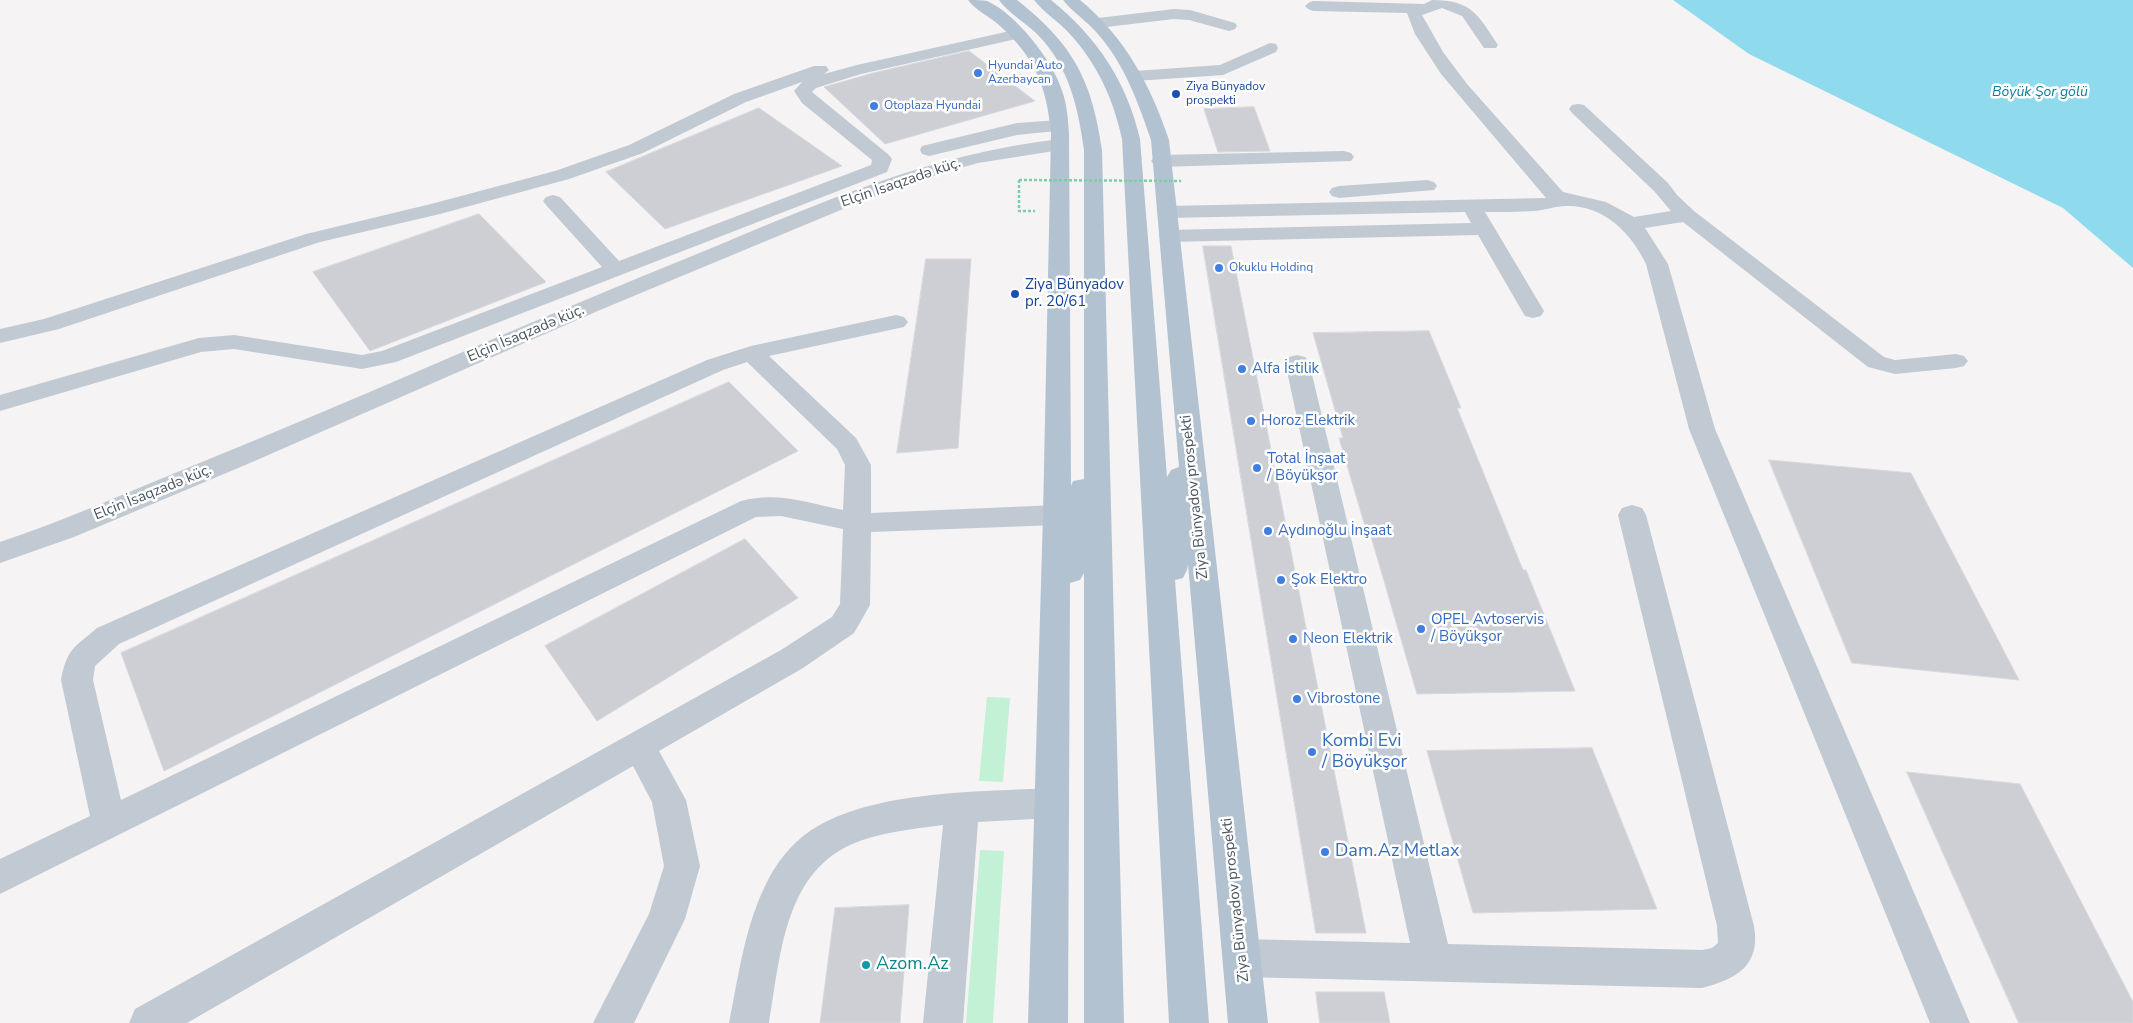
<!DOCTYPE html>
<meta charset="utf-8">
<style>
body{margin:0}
canvas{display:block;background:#f5f3f3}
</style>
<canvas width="2133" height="1023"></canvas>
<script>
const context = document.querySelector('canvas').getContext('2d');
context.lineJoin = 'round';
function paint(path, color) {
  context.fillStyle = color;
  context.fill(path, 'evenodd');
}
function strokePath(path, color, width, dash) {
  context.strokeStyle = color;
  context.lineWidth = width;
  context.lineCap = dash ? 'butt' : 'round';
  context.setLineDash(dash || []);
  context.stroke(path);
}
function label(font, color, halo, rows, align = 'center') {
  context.font = font + ' "Nunito Sans",sans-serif';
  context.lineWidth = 5;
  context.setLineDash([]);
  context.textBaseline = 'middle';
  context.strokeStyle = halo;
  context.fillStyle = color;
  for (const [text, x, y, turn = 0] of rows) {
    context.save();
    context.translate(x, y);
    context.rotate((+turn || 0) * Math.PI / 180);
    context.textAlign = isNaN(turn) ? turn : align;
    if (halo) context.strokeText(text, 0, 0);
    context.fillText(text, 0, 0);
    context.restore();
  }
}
const green = new Path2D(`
 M987 697 1010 698 1003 782 979 781Z
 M980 850 1004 851 993 1023H966Z`);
const water = new Path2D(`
 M1673 0H2133V268L2063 208 1749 54Z`);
const building = new Path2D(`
 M969 51 1035 101 885 144 824 87 873 73Z
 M1254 107 1270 151 1218 152 1204 109Z
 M759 108 842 166 665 229 606 172Z
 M479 214 546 282 370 351 313 272Z
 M1203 246H1231L1366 933H1316Z
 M926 259H971L958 448 897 453Z
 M1429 331 1461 408H1457L1523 570H1526L1575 691 1417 694 1370 533H1367L1339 438H1343L1313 333Z
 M729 382 798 451 164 771 121 653Z
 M1769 460 1911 473 2019 680 1852 663Z
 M745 539 798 598 597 721 545 646Z
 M1592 748 1657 909 1473 913 1427 751Z
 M1907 772 2020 784 2133 1002V1023H2019Z
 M909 905 900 1023H820L835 908Z
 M1316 992H1384L1390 1023H1320Z`);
const path = new Path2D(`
 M1019 180V211H1035`);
const minor = new Path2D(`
 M1432 0C1472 0 1478 15 1498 45L1496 48H1484L1462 16 1442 8 1422 15 1443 52 1467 84 1563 192 1606 202 1634 217 1671 211 1654 191 1572 113 1569 109 1572 105 1578 104 1584 105 1668 183 1677 195 1694 211 1884 357 1895 360 1956 354 1964 356 1968 361 1964 366 1956 368 1895 374 1868 367 1683 222 1645 228 1668 264 1715 429 1970 1023H1930L1689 429 1646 264C1631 233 1604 205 1566 206 1556 206 1545 210 1535 211 1518 212 1501 212 1485 212L1544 311 1541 316 1533 318 1525 316 1522 311 1478 235 1169 242 1162 240 1159 236 1162 232 1169 230 1471 223 1465 212 1167 218 1160 216 1157 212 1160 208 1167 206 1546 198 1441 74 1415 34 1407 13 1313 11 1308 9 1305 6 1308 3 1313 1 1424 4Z
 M1174 9 1190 10 1235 23 1237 26 1235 29 1229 31 1189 20 1174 19 1098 28 1092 26 1090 23 1092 20 1098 18Z
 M1019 29 1025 31 1027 34 1025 37 861 74 816 88 812 92 889 155 892 159 887 172 396 362 362 369 234 349 201 352 0 411V395L199 338 234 335 362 355 382 351 602 267 546 205 543 201 546 197 553 195 560 197 619 261 871 165 872 160 802 103 794 91 802 82 746 102 643 153 569 179 440 214 320 242 59 329 0 343V329L44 319 306 234 431 204 555 171 629 145 734 94 814 66H826L829 70 824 74 857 65Z
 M1270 43 1276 44 1278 48 1276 52 1223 75 1135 81 1129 80 1126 76 1129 72 1135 71 1220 65Z
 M1059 120 1066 122 1068 126 1066 130 1017 135 929 156 922 154 920 150 922 146 1017 123Z
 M1060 139 1067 141 1069 145 1067 149 978 163 942 173 860 202 600 310 250 463 74 537 0 563V542C60 522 117 497 175 473 350 403 522 324 697 254 818 204 928 154 1060 139Z
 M1344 151 1351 153 1354 157 1351 161 1161 167 1154 165 1151 161 1154 157 1161 155Z
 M1427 180 1434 182 1437 186 1434 190 1339 198 1332 196 1329 192 1332 188 1339 186Z
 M896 315 904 317 908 322 904 327 769 356 856 438 871 465V513L1057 505 1067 508 1071 515 1067 522 1057 525 871 532 870 605 854 633 803 668 659 751 686 800 700 866 685 919 634 1023H593L649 914 664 866 652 802 633 766 187 1023H129L135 1009 781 650 832 617 840 604 843 529 781 516 756 517 0 894V859L90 816 61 680C67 648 74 648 97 628L707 360 751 346ZM747 362 837 449 845 465 843 510C809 503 776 491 741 501L121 800 93 680 95 666 119 644 723 370Z
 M1297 355 1305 357 1309 362 1448 944 1702 950 1712 948 1718 943 1717 926 1618 515 1622 508 1632 505 1642 508 1646 515 1754 926C1761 966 1736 979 1702 988L1242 977 1229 971 1223 958 1229 945 1242 939 1410 943 1285 362 1289 357Z
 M1052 788 1064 792 1069 803 1064 814 1052 818 978 822 963 1023H923L943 825C913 829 879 832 850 845 783 876 780 960 769 1023H729C739 974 745 923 769 878 780 857 798 837 818 826 881 790 981 792 1052 788Z`);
const major = new Path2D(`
 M968 0C974 0 982 0 987 1 1015 13 1052 60 1061 88 1067 103 1068 118 1069 134L1071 486 1073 481 1084 479V150C1078 107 1069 66 1037 34 1025 22 1008 13 999 0H1017C1073 44 1092 80 1102 150L1124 1023H1084V573L1080 580 1070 583 1068 1023H1028L1043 515 1051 134C1047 87 1035 57 999 25 989 16 975 10 968 0Z
 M1034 0H1051C1097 37 1127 82 1140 139L1167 477 1171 470 1179 467 1151 140C1138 102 1124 63 1097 33 1087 21 1072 12 1063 0H1080C1125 37 1151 86 1169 140L1268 1023H1228L1188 564 1187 570 1183 578 1175 580 1209 1023H1169L1122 139C1113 98 1097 63 1068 32 1058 21 1043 12 1034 0Z`);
const pathBridge = new Path2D(`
 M1019 180 1181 181`);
const markers = [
 [978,73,5,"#3f7fe0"],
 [1176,94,5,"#1a4fb4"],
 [874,106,5,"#3f7fe0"],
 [1219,268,5,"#3f7fe0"],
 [1015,294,5,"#1a4fb4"],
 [1242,369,5,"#3f7fe0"],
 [1251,421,5,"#3f7fe0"],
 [1257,468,5,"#3f7fe0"],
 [1268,531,5,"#3f7fe0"],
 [1281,580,5,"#3f7fe0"],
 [1421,629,5,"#3f7fe0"],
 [1293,639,5,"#3f7fe0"],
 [1297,699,5,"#3f7fe0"],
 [1312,752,5,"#3f7fe0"],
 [1325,852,5,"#3f7fe0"],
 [866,965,5,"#0f9aa8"]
];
const farShopnames = [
 ["Hyundai Auto",988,66],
 ["Azerbaycan",988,80],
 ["Otoplaza Hyundai",884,106],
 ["Okuklu Holdinq",1229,268]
];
const farTransitnames = [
 ["Ziya Bünyadov",1186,87],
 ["prospekti",1186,101]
];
const farWaternames = [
 ["Böyük Şor gölü",2040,93]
];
const streetNames = [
 ["Elçin İsaqzadə küç.",901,183,-19],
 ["Elçin İsaqzadə küç.",526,334,-23],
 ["Elçin İsaqzadə küç.",153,493,-22],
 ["Ziya Bünyadov prospekti",1195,497,-96],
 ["Ziya Bünyadov prospekti",1236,900,-96]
];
const transitNames = [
 ["Ziya Bünyadov",1025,285],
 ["pr. 20/61",1025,302]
];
const shopNames = [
 ["Alfa İstilik",1252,369],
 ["Horoz Elektrik",1261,421],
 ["Total İnşaat",1267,459],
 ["/ Böyükşor",1267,476],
 ["Aydınoğlu İnşaat",1278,531],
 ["Şok Elektro",1291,580],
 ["OPEL Avtoservis",1431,620],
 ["/ Böyükşor",1431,637],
 ["Neon Elektrik",1303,639],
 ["Vibrostone",1307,699]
];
const nearShopnames = [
 ["Kombi Evi",1322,742],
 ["/ Böyükşor",1322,763],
 ["Dam.Az Metlax",1335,852]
];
const nearCulturenames = [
 ["Azom.Az",876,965]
];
paint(green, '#c3f1d5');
paint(water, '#90daee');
paint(building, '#cdcfd5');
strokePath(building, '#d7d9de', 1);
strokePath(path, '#7ad0a6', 2.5, [3, 2]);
paint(minor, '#c1cad2');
paint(major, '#b3c2d1');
strokePath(pathBridge, '#7ad0a6', 2.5, [3, 2]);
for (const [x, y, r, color] of markers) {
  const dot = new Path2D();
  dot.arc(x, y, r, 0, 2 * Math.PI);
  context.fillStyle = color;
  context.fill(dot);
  strokePath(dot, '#fff', 2);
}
label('12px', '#366cbe', '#fff', farShopnames, 'left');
label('12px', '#164399', '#fff', farTransitnames, 'left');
label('italic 14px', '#0c7c9b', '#fff', farWaternames);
label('15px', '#4a5661', '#fff', streetNames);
label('15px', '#164399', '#fff', transitNames, 'left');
label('15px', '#366cbe', '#fff', shopNames, 'left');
label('18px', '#366cbe', '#fff', nearShopnames, 'left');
label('18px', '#0d838f', '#fff', nearCulturenames, 'left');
</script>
